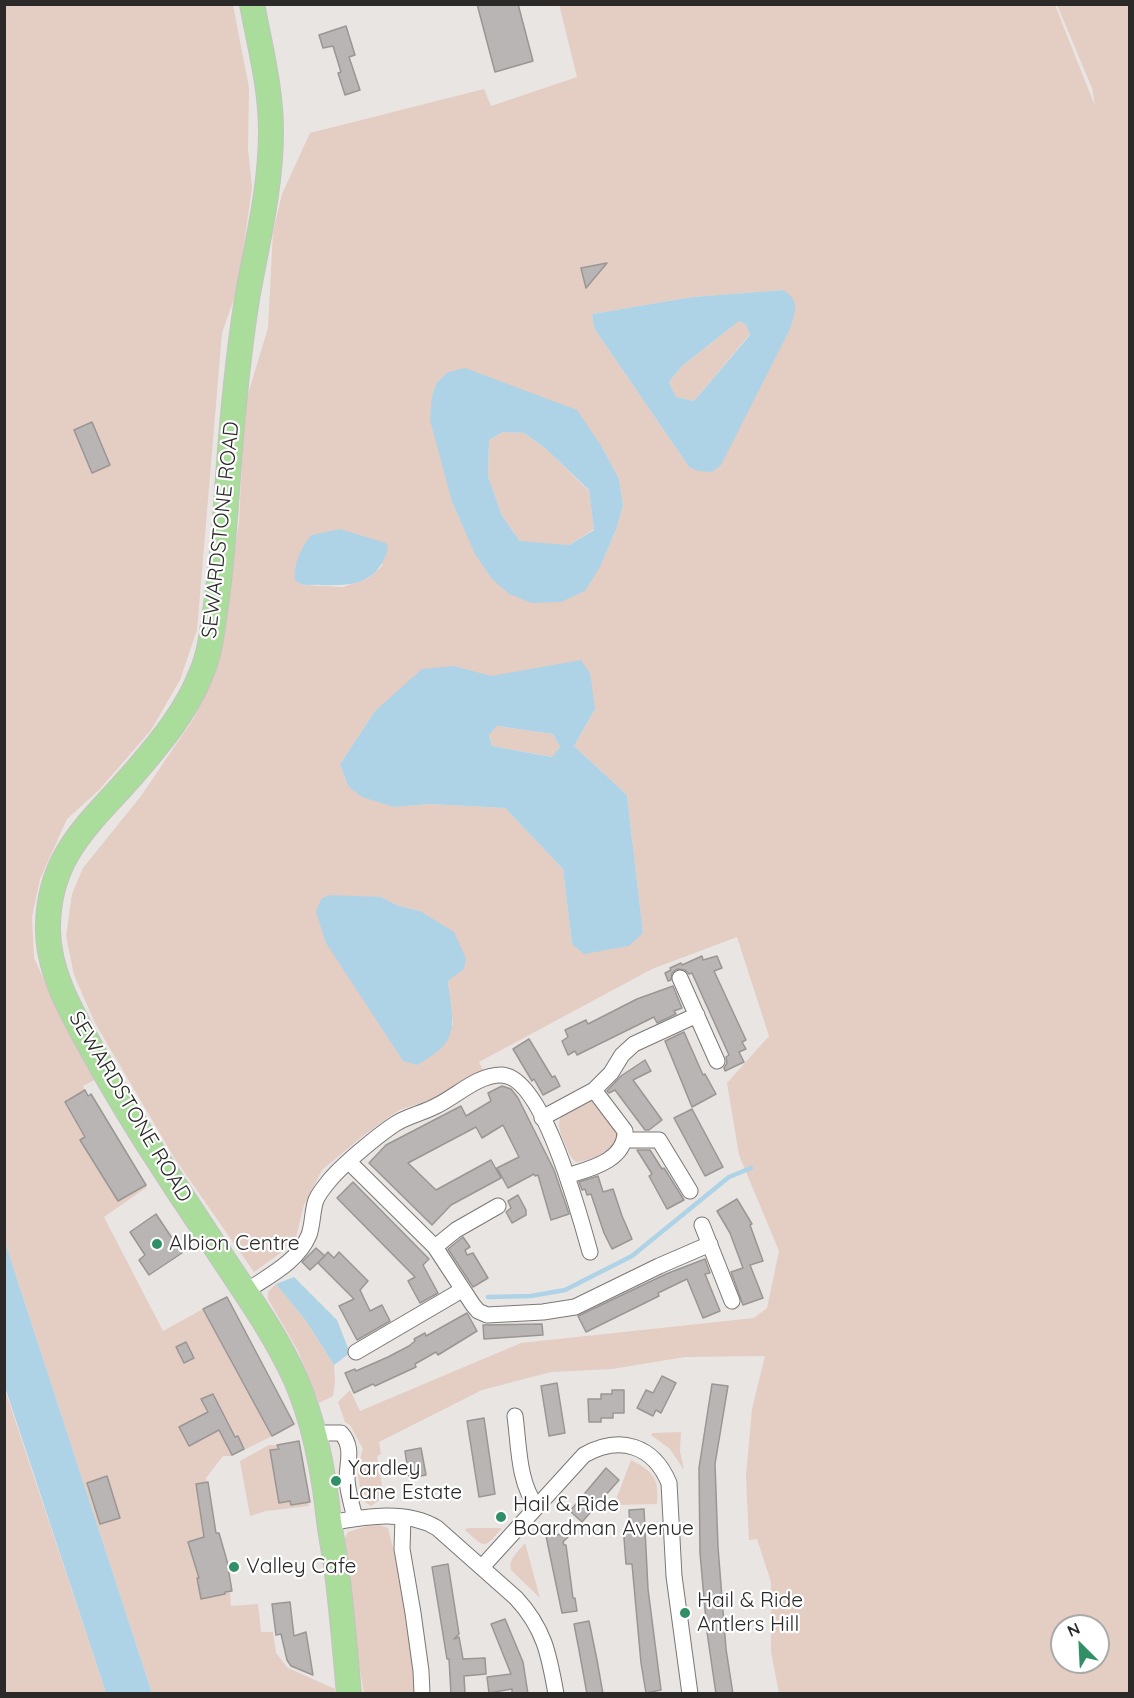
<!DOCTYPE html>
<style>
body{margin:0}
#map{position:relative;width:1134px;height:1698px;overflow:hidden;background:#e9e5e3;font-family:Quicksand,sans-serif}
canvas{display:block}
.frame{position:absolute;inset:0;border:6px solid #2b2a29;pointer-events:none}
.north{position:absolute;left:1050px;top:1614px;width:60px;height:60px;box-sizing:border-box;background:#fff;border:2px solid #aaaaa9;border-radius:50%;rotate:336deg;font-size:16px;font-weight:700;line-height:24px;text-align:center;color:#2b2a29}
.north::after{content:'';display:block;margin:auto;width:21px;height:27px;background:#318f67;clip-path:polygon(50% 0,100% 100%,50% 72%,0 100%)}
</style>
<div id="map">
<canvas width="1134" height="1698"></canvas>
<div class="frame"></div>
<div class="north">N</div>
</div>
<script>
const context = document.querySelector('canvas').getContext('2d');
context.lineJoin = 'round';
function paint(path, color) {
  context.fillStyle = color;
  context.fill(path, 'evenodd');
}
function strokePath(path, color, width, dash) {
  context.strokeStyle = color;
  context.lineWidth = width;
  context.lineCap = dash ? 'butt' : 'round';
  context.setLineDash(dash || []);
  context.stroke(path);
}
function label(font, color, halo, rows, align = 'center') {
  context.font = font + ' Quicksand,sans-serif';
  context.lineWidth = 4.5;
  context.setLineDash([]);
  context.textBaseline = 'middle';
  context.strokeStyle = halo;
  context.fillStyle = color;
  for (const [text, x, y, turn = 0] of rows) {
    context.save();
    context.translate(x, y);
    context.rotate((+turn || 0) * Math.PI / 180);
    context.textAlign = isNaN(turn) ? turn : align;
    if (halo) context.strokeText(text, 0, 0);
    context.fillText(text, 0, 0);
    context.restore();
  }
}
const green = new Path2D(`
 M559 4 1055 5 1095 106 1092 88 1057 5H1129V1693H779L771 1652V1582L757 1539 749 1540 746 1477 752 1409 765 1356 685 1357 612 1369 551 1372 482 1390 379 1442 381 1454 377 1456 384 1497 371 1506 362 1500 357 1468 363 1449 350 1425 345 1422 338 1402 350 1390 360 1411 521 1343 754 1318 767 1308 779 1251 739 1155 727 1083 769 1036 737 937 652 969 479 1062 483 1070 433 1099 399 1110 364 1135 322 1170 304 1205 296 1237 279 1254 254 1272 175 1159 95 1023 74 975 66 936 72 894 83 868 141 796 194 718 217 666 239 522 245 404 268 328 273 232 282 194 310 133 484 89 491 106 577 77ZM783 290 689 467 594 328 592 314 692 297ZM448 372 602 447 619 479 623 505 617 527 601 565 491 578 475 553 452 502 432 395 437 382ZM323 533 383 565 369 578 343 587 302 585 311 535ZM454 666 595 709 574 746 627 795 643 933 572 944 563 869 505 808 430 804 394 807 348 786 340 764 375 711ZM381 897 399 906 420 911 464 969 448 980 453 1025 403 1061 367 1004ZM1062 1626H1098V1662H1062Z
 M4 5H233L249 88 248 149 252 187 238 287 222 333 197 630 180 680 151 730 99 790 67 819 40 879 32 917 34 958 63 1021 98 1078 83 1086 85 1090 65 1102 84 1134 105 1125 81 1140 118 1201 146 1185 147 1187 104 1217 163 1331 203 1309 272 1436 232 1456H223L206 1478 214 1528 205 1533 230 1593 231 1606 258 1604 261 1632H273L276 1653 288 1668 335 1689V1693H152L5 1242Z
 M739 321 746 325 750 334 694 401 676 397 669 382 682 366Z
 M503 432 524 433 545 448 589 491 594 529 569 545 521 542 502 516 488 476 489 440Z
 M497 726 553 734 560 747 553 757 492 746 489 735Z
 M590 1099 595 1102 619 1133 620 1142C605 1153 594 1160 576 1162 569 1157 568 1150 564 1142 551 1112 566 1112 590 1099Z
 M276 1284 306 1321 334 1365 335 1382 333 1396 319 1403 298 1351 268 1299V1292Z
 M4 1387 106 1693H5Z
 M681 1432 680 1451 684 1470 670 1449 651 1435 653 1433Z
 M269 1445H279L280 1448 270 1450 279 1503 290 1501 291 1505 308 1502 309 1506 266 1511 250 1516 240 1461Z
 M631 1460C654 1472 659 1478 657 1504L614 1505Z
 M379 1525 388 1528 407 1604 415 1693H364L341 1561V1544L348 1532 367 1526Z
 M467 1528H502C484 1549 486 1549 465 1530Z
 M525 1543 540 1598 511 1570C508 1559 518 1552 525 1543Z`);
const water = new Path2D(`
 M783 290C801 300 795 313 790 329L721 465 712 472 698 471 689 467 594 328 592 314 692 297ZM739 321 746 325 750 335 694 401 676 397 669 382 682 366Z
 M465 368 577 410 602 447 619 479 623 505 617 527 601 565 585 591 561 602 532 603 509 594 491 578 475 554 452 502 430 420 432 395 437 382 448 372ZM503 432 524 433 545 448 589 490 594 530 569 545 520 541 502 516 488 476 489 440Z
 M340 529 386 543 388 549C377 584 354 586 321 585 309 584 305 588 295 580 293 563 301 549 311 535Z
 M581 660 590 673 595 709 574 746 627 795 643 933 629 946 584 954 572 944 563 869 505 808 430 804 394 807 362 797 348 786 340 764 375 711 422 669 454 666 491 676ZM497 726 553 734 560 747 552 757 492 746 489 735Z
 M329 895 381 897 399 906 420 911 454 932 466 959 464 969 448 981C453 1026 462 1040 417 1065L403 1061 326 943 316 912 321 899Z
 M5 1242 152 1693H106L5 1387Z
 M294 1277 337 1320 350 1353 334 1365 306 1321 276 1284Z`);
const stream = new Path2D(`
 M488 1297 531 1296 565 1290 632 1256 729 1177 751 1168`);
const building = new Path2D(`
 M477 4H518L533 61 495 72Z
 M346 26 355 55 349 57 360 90 345 95 338 73 341 72 333 46 323 48 319 35Z
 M607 263 586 288 581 268Z
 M92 422 110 465 92 473 74 430Z
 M702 956 703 960 717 956 722 968 714 971 746 1040 742 1042 746 1049 739 1052 744 1062 725 1071 724 1068 727 1063 726 1057 729 1055 692 973 689 974 685 970 677 969 672 973 671 980 668 981 665 973 671 970 670 968 681 963 682 965Z
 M673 986 682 1008 674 1011 676 1014 657 1023 654 1017 577 1055 575 1051 568 1055 562 1041 568 1037 565 1030 586 1020 588 1024 637 999Z
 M684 1032 703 1075 705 1074 716 1094 692 1107 665 1041Z
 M529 1039 552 1077 555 1076 560 1086 543 1095 534 1079 532 1081 513 1049Z
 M645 1060 651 1071 633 1080 662 1120 649 1130H645L615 1090 609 1093 607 1091 621 1076Z
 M502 1086 511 1089 518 1098 554 1170 569 1214 551 1220 538 1175 535 1176 534 1174 508 1188 497 1168 519 1157 503 1125 482 1138 476 1127 408 1163 436 1190 491 1160 501 1178 451 1205 432 1225 369 1163 386 1145 461 1106 466 1116 491 1101 488 1093Z
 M85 1090 88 1096 91 1094 146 1185 118 1201 80 1140 85 1137 65 1102Z
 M692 1109 723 1167 705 1176 674 1118Z
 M637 1150H650L662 1169 664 1168 684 1200 667 1209 649 1176 652 1174Z
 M598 1176 603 1192 613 1189 622 1216 632 1239 612 1249 604 1233 591 1194 587 1195 585 1189 582 1190 579 1182Z
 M353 1182 429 1259 423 1265 438 1293 420 1303 408 1281 415 1277 337 1198Z
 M518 1195 526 1210V1215L512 1223 506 1212 511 1208 508 1201Z
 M737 1199 752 1224 750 1225 763 1261 750 1265 763 1298 743 1305 731 1272 743 1268 730 1233 717 1211Z
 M156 1214 182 1253 149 1275 139 1260 145 1255 130 1232Z
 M463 1237 470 1247 465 1250 467 1255 473 1253 488 1278 473 1287 448 1249Z
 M316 1248 325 1256 310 1270 302 1262Z
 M328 1252 334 1258 339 1252 368 1281 360 1290 370 1311 382 1305 390 1321 357 1340 339 1306 354 1299 318 1263Z
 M705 1259 710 1273 705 1274 720 1311 703 1318 687 1279 658 1293 659 1296 586 1332 578 1316 666 1274Z
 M227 1297 294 1424 272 1436 203 1309Z
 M467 1313 477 1331 438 1355 436 1352 415 1364 416 1367 375 1386 373 1384 354 1393 345 1373 355 1369 356 1371 388 1357 409 1346 415 1341 414 1339 425 1333 426 1336Z
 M542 1324 543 1335 484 1339 483 1325Z
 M186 1342 194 1358 184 1363 176 1347Z
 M662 1376 676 1383 661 1413 656 1410 653 1416 637 1408 646 1390 653 1393Z
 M557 1383 565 1433 549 1436 541 1386Z
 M712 1384 728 1386 715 1464 718 1547 726 1649 733 1694H716L707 1632 700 1553 699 1468Z
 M612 1390H624V1413H613V1418H601V1422H589L588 1399H601V1394H612Z
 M213 1394 235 1437 238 1436 244 1449 232 1455 219 1430 189 1446 179 1427 208 1412 201 1399Z
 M484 1418 495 1494 479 1497 467 1421Z
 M299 1441 310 1502 291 1505 290 1501 279 1503 270 1450 279 1449 277 1445Z
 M421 1448 426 1475 409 1478 405 1451Z
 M606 1468 619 1480 582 1522 570 1511Z
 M107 1476 120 1518 100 1524 87 1483Z
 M208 1482 216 1533H219L227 1561 232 1591 225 1592V1594L201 1599 197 1578H199L188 1542 204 1537 196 1484Z
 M644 1509 648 1589 661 1690 646 1693 641 1663 632 1564H626L624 1538V1527H630L629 1510Z
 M572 1533 563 1542 564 1545H566L573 1598H575L577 1611 562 1613 546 1536Z
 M448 1564 459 1634 454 1639 459 1637 463 1659 485 1658 486 1674 464 1676 465 1694H451L449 1659H447L432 1567Z
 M290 1602 294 1636 306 1632 313 1675 291 1666 287 1660 281 1634 276 1635 272 1604Z
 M505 1619 523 1662 528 1694H512V1689L489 1693 487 1677 511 1674 491 1624Z
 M589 1621 597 1660 603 1694H587L579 1650 574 1624Z`);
const street = new Path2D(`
 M680 978 717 1061
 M542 1118 594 1090 611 1073 622 1055 634 1044 697 1015
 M625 1140H659L690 1191
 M349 1162 435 1247 473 1305 478 1311 487 1315 543 1312 575 1307 659 1266 710 1244
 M567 1176C589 1169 626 1161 625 1131L594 1090
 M702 1225 732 1301
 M435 1247 456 1230 498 1206
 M245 1292C268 1276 298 1262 309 1235 313 1224 312 1211 316 1200 319 1193 325 1186 329 1181 342 1165 377 1136 395 1124 407 1116 423 1113 436 1106 457 1096 477 1075 501 1075 543 1075 580 1217 590 1252
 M356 1352 462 1290
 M515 1416C519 1445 518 1483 537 1507
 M315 1435 327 1433H341C354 1447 347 1463 347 1480 348 1493 352 1506 355 1518
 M403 1517 402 1549 413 1613 421 1671 422 1694
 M329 1523C364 1517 405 1509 437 1528L516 1598C544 1628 549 1654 556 1694
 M482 1567 584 1455C620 1435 653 1445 669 1483L674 1576 690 1694`);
const primary = new Path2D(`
 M252 4C260 46 271 89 271 131 271 186 258 239 248 293 240 341 235 390 231 438 226 496 224 554 215 611 212 632 210 654 201 674 187 710 161 742 135 772 92 822 49 853 48 926 47 972 73 1015 94 1053 132 1123 177 1188 220 1254 247 1295 276 1335 296 1380 315 1424 324 1473 329 1521 331 1536 334 1551 336 1566 342 1608 345 1651 349 1694`);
const markers = [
 [157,1244,6,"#318f67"],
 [336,1481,6,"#318f67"],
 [501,1517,6,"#318f67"],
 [234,1567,6,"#318f67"],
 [685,1613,6,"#318f67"]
];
const streetNames = [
 ["SEWARDSTONE ROAD",221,530,-84],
 ["SEWARDSTONE ROAD",130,1107,59]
];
const poiNames = [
 ["Albion Centre",169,1244],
 ["Yardley",348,1469],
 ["Lane Estate",348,1493],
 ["Hail & Ride",513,1505],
 ["Boardman Avenue",513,1529],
 ["Valley Cafe",246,1567],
 ["Hail & Ride",697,1601],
 ["Antlers Hill",697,1625]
];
paint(green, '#e4cdc3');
paint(water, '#afd3e6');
strokePath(stream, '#afd3e6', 4.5);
paint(building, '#b9b5b4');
strokePath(building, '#9a9694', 1.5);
strokePath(street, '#7b7775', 17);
strokePath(primary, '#c4c3c3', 26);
strokePath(street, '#fff', 15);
strokePath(primary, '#aadc9b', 24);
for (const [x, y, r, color] of markers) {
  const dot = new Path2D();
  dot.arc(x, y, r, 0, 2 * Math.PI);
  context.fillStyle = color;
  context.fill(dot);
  strokePath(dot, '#fff', 2);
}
label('21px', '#2b2a29', '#fff', streetNames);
label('21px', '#2b2a29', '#fff', poiNames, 'left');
</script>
